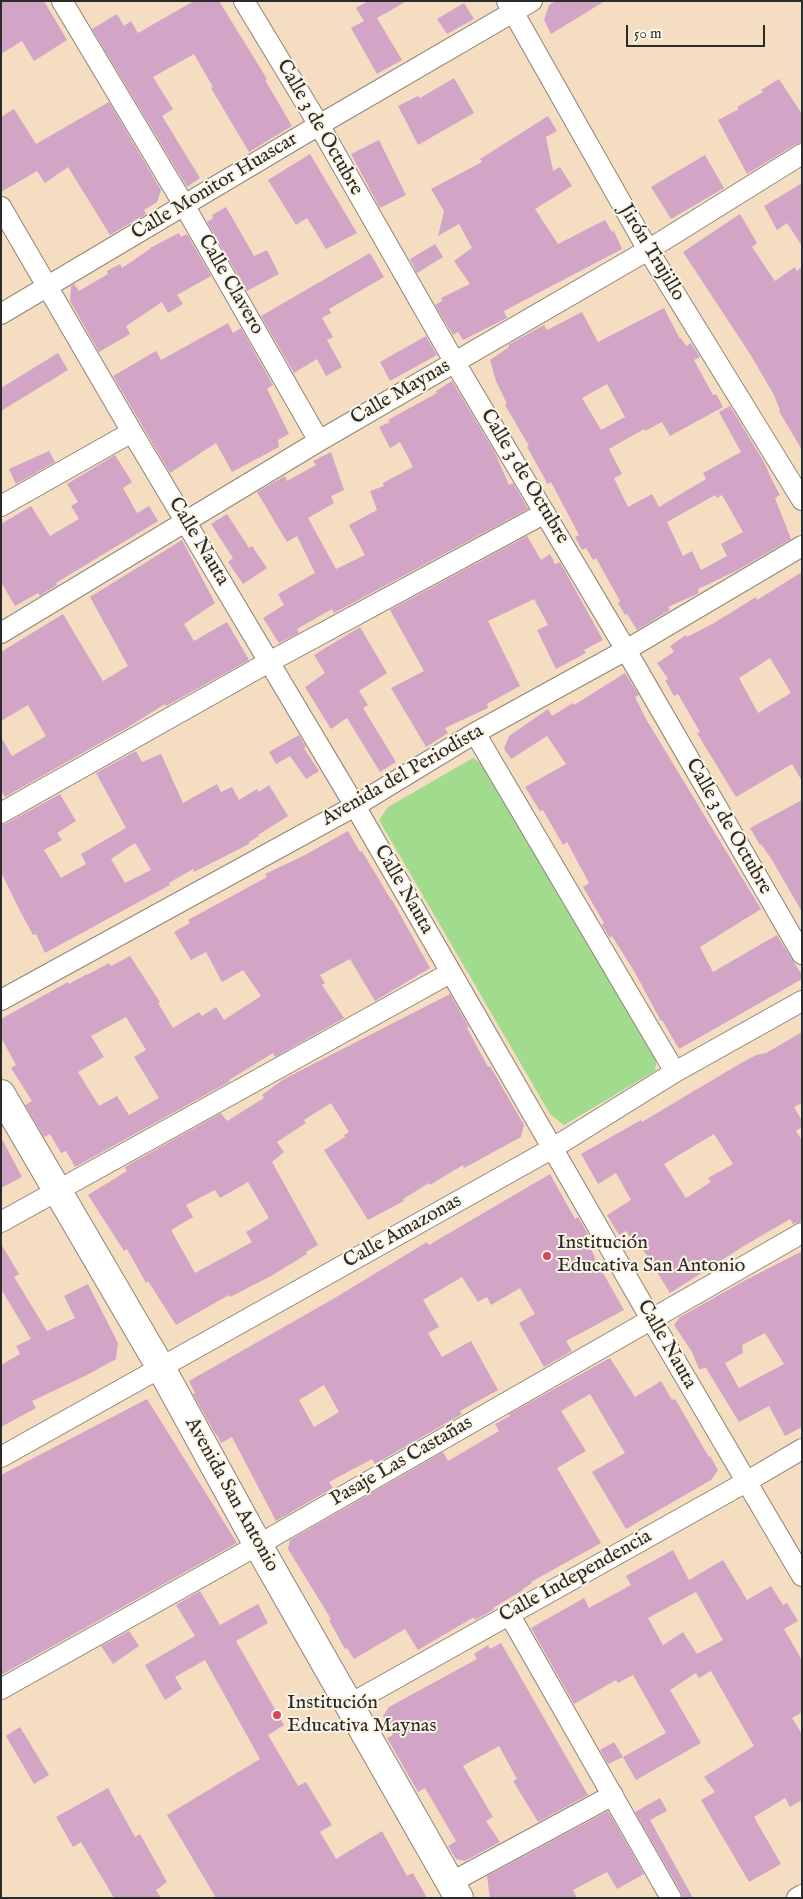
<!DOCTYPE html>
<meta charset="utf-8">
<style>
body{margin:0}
#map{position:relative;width:803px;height:1899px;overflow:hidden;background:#f4ddc1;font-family:"IM FELL English",serif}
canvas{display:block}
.frame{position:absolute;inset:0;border:2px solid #2b2b2b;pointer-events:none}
.scale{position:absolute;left:626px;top:25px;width:139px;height:22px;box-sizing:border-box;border:2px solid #2b2b2b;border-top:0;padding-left:6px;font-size:15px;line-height:18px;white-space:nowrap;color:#2b2b2b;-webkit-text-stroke:4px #fcf5e5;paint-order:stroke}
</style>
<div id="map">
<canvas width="803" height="1899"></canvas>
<div class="frame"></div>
<div class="scale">50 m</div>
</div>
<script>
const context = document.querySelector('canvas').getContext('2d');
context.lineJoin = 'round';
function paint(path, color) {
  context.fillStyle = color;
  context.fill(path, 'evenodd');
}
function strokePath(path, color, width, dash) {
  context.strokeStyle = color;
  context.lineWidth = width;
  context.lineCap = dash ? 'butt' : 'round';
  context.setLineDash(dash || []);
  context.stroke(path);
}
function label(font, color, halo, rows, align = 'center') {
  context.font = font + ' "IM FELL English",serif';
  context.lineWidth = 4;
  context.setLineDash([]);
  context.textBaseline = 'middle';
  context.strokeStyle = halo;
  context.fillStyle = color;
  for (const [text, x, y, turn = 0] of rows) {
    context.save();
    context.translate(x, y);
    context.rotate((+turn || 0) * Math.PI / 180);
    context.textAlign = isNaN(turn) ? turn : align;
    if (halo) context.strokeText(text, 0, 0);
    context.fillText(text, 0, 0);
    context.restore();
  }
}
const green = new Path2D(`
 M473 758 490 770 657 1057 655 1071 564 1125 550 1114 379 820 388 807Z`);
const building = new Path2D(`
 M1 1H44L67 40 34 61 22 41 1 54Z
 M194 1H219L267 79 265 80 292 126 249 152 211 88 213 87 194 54 153 77 173 109 162 116 200 178 187 187 92 29 117 14 124 26 131 21 138 33Z
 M368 1H407L377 18 402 60 377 74 351 28 364 21 356 8Z
 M556 1H605L551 34 544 20 549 5Z
 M464 3 474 19 447 34 437 19Z
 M454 78 474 113 418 145 398 106 418 96 420 98Z
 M779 79 802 114V142L796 144 747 174 718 120 739 109 737 107 763 92 761 90Z
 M109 102 161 190 157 202 144 210 146 214 110 235 68 167 45 183 37 171 1 192V117L14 109 36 144Z
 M548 116 557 131 546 137 553 171 560 167 572 186 535 209 558 244 605 220 612 232 614 231 622 249 504 311 507 318 463 340 458 332 453 335 435 305 442 301 441 298 470 284 454 261 472 248 459 224 438 236 444 211 431 189 482 162 480 159Z
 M379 140 406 195 380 208 351 154Z
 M310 154 357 233 326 249 307 218 296 225 268 180Z
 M705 155 724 188 671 219 651 187Z
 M802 183V246L787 223 777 230 764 206Z
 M226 207 254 256 267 250 279 274 247 291 207 222 213 218 212 215Z
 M740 214 757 243 752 247 775 281 795 267 796 271 802 267V450L779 411 780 410 774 395 750 354 683 252Z
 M179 233 181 237 187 234 211 276 177 295 183 304 168 313 162 302 126 326 130 334 99 352 70 301 71 286 74 284 79 291 108 274 107 271 120 264 122 268 150 249V248Z
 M435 244 443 257 417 273 410 259Z
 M370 253 384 277 329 309 331 313 322 318 333 337 327 340 342 367 326 376 317 359 294 373 261 316Z
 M664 308 680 339 681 338 686 346 691 343 700 357 694 360 713 395 716 394 723 407 670 436 662 422 645 431 644 429 609 449 622 474 614 478 628 507 652 494 659 507 706 479 703 473 741 452 719 412 730 406 764 462 772 480 780 495 775 498 791 539 736 571 698 589 699 593 668 607 670 610 637 630 627 614 625 615 618 603 620 601 596 558 593 560 586 548 582 550 575 537 579 535 551 482 547 484 545 479 527 447 529 446 505 405 507 404 496 381 490 360 509 347 508 345 544 325 547 330 582 312 598 342ZM607 384 625 417 601 430 582 398ZM715 495 717 498 722 495 743 532 721 544 727 556 701 570 692 551 683 556 667 522Z
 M228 323 233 333 241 328 273 385 267 389 289 434 278 440 279 447 232 472 216 443 170 473 113 376 156 351 161 360Z
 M426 336 437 355 390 381 380 362Z
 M58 353 68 370 1 411V388Z
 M452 381 494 451 509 485 513 483 528 509 334 613 332 609 297 629 299 633 279 643 263 618 284 605 278 594 315 573 297 536 287 542 257 492 285 476 287 481 316 465 313 461 331 452 344 490 331 496 334 503 308 518 336 569 365 555 349 525 377 510 370 491 384 486 383 483 413 467 400 442 390 448 379 427 390 422 388 420 437 393 436 391Z
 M49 451 55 462 16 484 9 469Z
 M115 455 132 482 123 488 137 513 149 506 158 521 56 583 57 585 40 596 38 593 15 606 1 582V524L31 506 50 536 79 519 71 506 78 502 67 484Z
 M227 514 249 548 252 546 267 568 243 584 228 562 233 558 211 524Z
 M527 536 541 560 550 554 555 564 560 562 603 640 584 650 586 653 556 669 537 630 548 625 534 599 488 621 520 686 487 704 488 708 445 728 448 733 426 747 391 688 424 671 390 610Z
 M182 540 215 603 184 624 194 641 227 622 249 660 166 706 165 704 125 729 5 797 1 790V737L12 756 46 736 28 705 1 721V652L63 614 103 681 128 666 90 597Z
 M802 572V781L792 764 736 797 706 748 697 733 700 732 678 694 674 696 665 680 668 679 657 663 674 652 670 646 686 635 687 637 714 623 756 597 757 600ZM770 658 791 693 758 713 739 678Z
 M360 627 387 673 359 691 368 705 363 708 396 762 380 772 347 718 331 729 305 687 325 673 314 655Z
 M625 673 639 695 635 697 646 719 761 909 700 947 713 972 777 935 802 975V979L679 1049 662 1020 661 1021 634 971 612 936 610 938 602 925 604 923 583 887 589 883 567 842 563 845 543 810 540 811 525 787 566 764 547 736 511 759 504 749 509 736 548 709 552 716 573 703 574 705Z
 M299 735 306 747 304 748 319 771 306 779 290 756 276 764 269 752Z
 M136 751 142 762 161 754 183 803 217 784 221 792 232 787 239 800 257 789 259 792 269 785 288 816 258 835 259 836 249 842V844L194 872 193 869 169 883 170 885 45 953 36 934 33 935 19 909 1 872V825L7 823 60 794 76 821 57 833 62 840 44 850 61 878 86 864 81 854 126 828 96 773ZM135 843 151 870 125 883 111 859Z
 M802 800V912L772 860 761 844 760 845 750 828Z
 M348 831 360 852 362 851 391 900H392L430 968 375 1001 350 959 320 975 325 983 322 985 344 1018 275 1057 273 1053 229 1080 230 1081 227 1083 75 1167 66 1151 61 1153 50 1134 44 1137 25 1105 32 1101 11 1068 16 1065 1 1037V1019L68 982 69 984 87 974V975L109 963 111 966 130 956 160 1002 158 1003 173 1028 199 1012 202 1016 216 1007 224 1020 261 996 243 970 222 982 206 952 191 960 174 932 190 923 188 920 267 877 265 874 305 855ZM126 1017 146 1050 134 1057 159 1098 129 1115 117 1096 99 1106 78 1072 104 1057 91 1036Z
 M450 994 469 1027 467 1028 488 1067 490 1066 524 1125 521 1137 464 1168 463 1165 430 1185 429 1183 403 1199 404 1201 368 1220 324 1150 345 1137 344 1135 349 1132 331 1103 304 1120 306 1123 277 1142 284 1152 272 1162 318 1245 306 1252 307 1254 271 1276 230 1297 229 1295 176 1325 148 1281 146 1283 127 1249 124 1251 88 1195 127 1171 125 1167 221 1113 227 1121 264 1098 262 1095 284 1079ZM248 1182 269 1218 246 1232 252 1242 195 1273 171 1230 193 1217 186 1205 215 1190 220 1198Z
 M802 1032V1103L794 1107 802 1121V1127L796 1131 802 1140V1221L793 1224 790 1219 744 1246 670 1293 642 1248 639 1251 626 1231 619 1235 607 1215 631 1200 616 1173 598 1184 581 1154 641 1120 642 1122 736 1066 756 1055 766 1053ZM714 1134 733 1164 708 1178 711 1182 686 1198 664 1164Z
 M1 1137 22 1177 1 1188Z
 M550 1174 575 1219 578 1217 588 1234 584 1237 595 1257H594L624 1310 566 1341 572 1351 544 1367 519 1323 535 1314 520 1288 491 1305 487 1297 478 1302 462 1277 423 1300 439 1327 428 1333 442 1357 471 1341 498 1390 460 1411 462 1414 375 1464 372 1459 329 1482 333 1488 276 1521 232 1437 221 1443 217 1435H216L193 1394 195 1393 189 1381 333 1299 427 1242 429 1245ZM324 1385 339 1412 314 1427 299 1400Z
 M1 1244 19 1274 14 1277 47 1331 75 1318 64 1296 88 1284 118 1343 116 1359 87 1375 32 1401 36 1408 1 1427V1365L20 1354 16 1346 31 1339 1 1289Z
 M802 1251V1427L785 1436 769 1406 739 1422 706 1368 699 1369 692 1352 674 1325 680 1317 742 1282ZM765 1333 784 1364 739 1388 725 1363 743 1353 742 1345Z
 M610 1358 635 1397 661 1381 672 1400 675 1399 709 1457 710 1456 718 1470 711 1480 626 1529 592 1472 625 1453 590 1394 561 1411 586 1451 557 1468 601 1543 531 1582 532 1583 523 1589V1590L493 1608 494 1609 486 1614 475 1620 474 1617 418 1650 405 1629 354 1659 347 1648 345 1649 341 1642 329 1620 331 1619 288 1549 290 1540 443 1452 448 1461 499 1431 495 1424 510 1416 509 1414Z
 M147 1399 237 1543 1 1675V1475Z
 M673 1550 689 1580 723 1560 747 1600 771 1586 783 1605 787 1603 798 1621 784 1629 802 1660V1712L792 1718 802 1734V1800L790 1807 785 1798 754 1817 781 1864 749 1882 701 1800 715 1792 704 1777 754 1746 711 1671 699 1678 696 1673 670 1690 701 1743 636 1780 623 1757 666 1733 633 1675 618 1683 616 1680 574 1704 531 1628 584 1598 589 1608 631 1585 626 1576ZM696 1592 723 1640 697 1654 683 1632 663 1645 648 1618Z
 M200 1591 220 1625 258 1604 268 1623 236 1641 284 1725 268 1735 298 1786 306 1782 332 1825 320 1832 336 1859 382 1831 407 1876 413 1873 427 1898H216L167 1815 260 1759 205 1660 175 1677 182 1689 165 1700 145 1665 195 1636 176 1605Z
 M129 1631 139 1646 113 1664 101 1646Z
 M501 1643 588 1795 538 1822 513 1781 517 1779 499 1746 463 1766 493 1817 486 1821 500 1842 465 1861 456 1859 448 1846 456 1841 425 1788 418 1792 387 1738 393 1735 383 1716 389 1707 477 1659 474 1654 488 1645 490 1649Z
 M20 1727 49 1775 34 1784 6 1736Z
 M614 1742 623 1757 608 1764 600 1750Z
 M108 1788 135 1837 140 1834 167 1882 156 1890 161 1898H114L81 1842 73 1847 56 1817Z
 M660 1798 667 1811 650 1820 693 1898H683L681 1892 635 1812Z
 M608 1811 644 1874 617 1889 607 1872 573 1890 577 1898H490L487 1876Z`);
const street = new Path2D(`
 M62 1 184 205 319 441
 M244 1 319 125 454 361 626 650 802 954
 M507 1 648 250 802 500
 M1 207 132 432 355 806 651 1319 802 1576
 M1 314 319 125 532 1
 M1 506 132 432
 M1 633 319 441 648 250 802 154
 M475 733 675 1072
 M1 813 269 662 545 513
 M1 1000 355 806 475 733 626 650 802 546
 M1 1222 450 973
 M1 1457 553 1148 675 1072 802 1001
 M509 1614 671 1898
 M1 1689 258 1545 802 1233
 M350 1704 746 1482 802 1449
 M450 1883 613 1795
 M797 1898 802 1895`);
const secondary = new Path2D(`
 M1 1094 161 1368 258 1545 459 1898`);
const markers = [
 [547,1256,5,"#d1495b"],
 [277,1715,5,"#d1495b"]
];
const streetNames = [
 ["Calle 3 de Octubre",319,128,60],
 ["Calle Monitor Huascar",215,187,-31],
 ["Jirón Trujillo",651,253,59],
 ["Calle Clavero",230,285,60],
 ["Calle Maynas",401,393,-30],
 ["Calle 3 de Octubre",524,477,59],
 ["Calle Nauta",198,542,59],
 ["Avenida del Periodista",403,776,-30],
 ["Calle 3 de Octubre",728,827,60],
 ["Calle Nauta",403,890,60],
 ["Calle Amazonas",403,1232,-29],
 ["Calle Nauta",666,1345,60],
 ["Pasaje Las Castañas",402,1462,-30],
 ["Avenida San Antonio",231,1495,61],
 ["Calle Independencia",576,1577,-29]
];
const poiNames = [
 ["Institución",557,1244],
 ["Educativa San Antonio",557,1267],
 ["Institución",287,1704],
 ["Educativa Maynas",287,1727]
];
paint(green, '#a0db8e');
paint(building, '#d2a5c7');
strokePath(street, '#908476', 22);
strokePath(secondary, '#908476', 30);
strokePath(street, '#fff', 20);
strokePath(secondary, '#fff', 28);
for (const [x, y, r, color] of markers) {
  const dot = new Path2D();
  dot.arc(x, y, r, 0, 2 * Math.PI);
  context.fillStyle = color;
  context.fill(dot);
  strokePath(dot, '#fcf5e5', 2);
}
label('20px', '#2b2b2b', '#fcf5e5', streetNames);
label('20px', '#2b2b2b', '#fcf5e5', poiNames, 'left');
</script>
